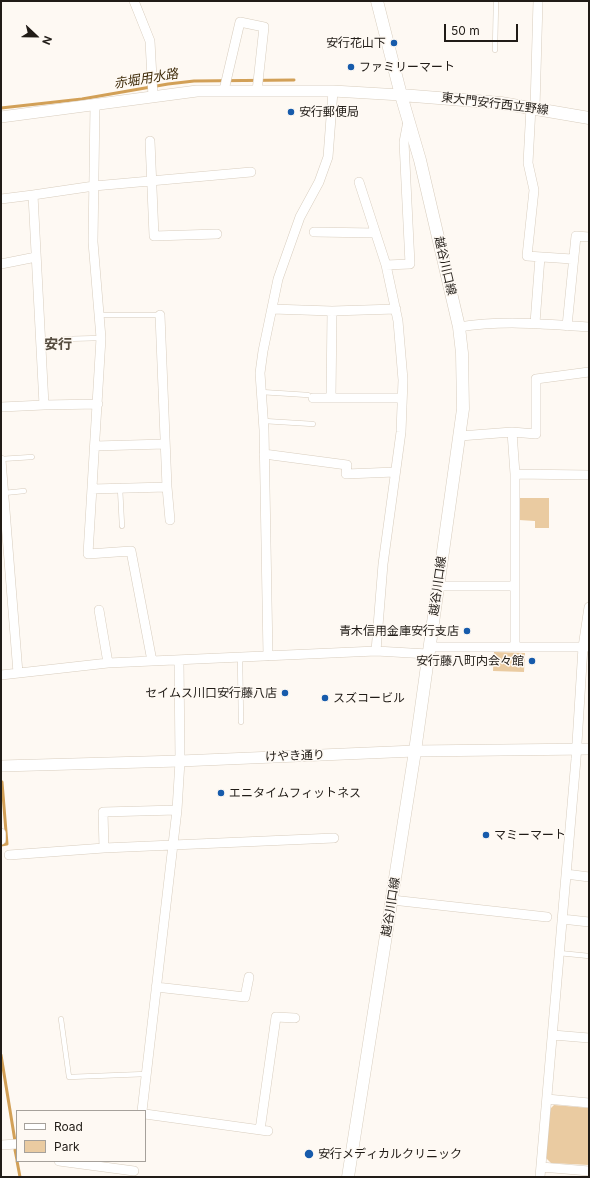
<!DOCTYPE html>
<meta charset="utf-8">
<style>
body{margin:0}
#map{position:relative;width:590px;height:1178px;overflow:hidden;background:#fef9f3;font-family:Inter,sans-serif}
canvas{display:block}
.frame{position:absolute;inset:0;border:2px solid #211c17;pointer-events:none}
.legend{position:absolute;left:16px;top:1110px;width:130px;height:52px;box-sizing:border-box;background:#fef9f3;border:1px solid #a6a19b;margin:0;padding:5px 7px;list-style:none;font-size:12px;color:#211c17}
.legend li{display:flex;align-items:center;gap:8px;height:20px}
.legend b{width:20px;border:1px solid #a6a19b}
.north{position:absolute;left:16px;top:16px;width:40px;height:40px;-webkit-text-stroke:3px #fef9f3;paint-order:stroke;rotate:112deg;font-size:11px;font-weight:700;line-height:16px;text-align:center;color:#211c17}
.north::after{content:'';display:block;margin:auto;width:14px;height:18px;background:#211c17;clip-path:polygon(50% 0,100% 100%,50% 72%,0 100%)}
.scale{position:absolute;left:444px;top:24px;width:74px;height:18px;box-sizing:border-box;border:2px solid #211c17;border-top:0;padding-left:5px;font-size:12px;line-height:14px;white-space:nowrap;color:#211c17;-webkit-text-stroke:3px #fef9f3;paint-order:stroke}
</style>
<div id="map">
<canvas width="590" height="1178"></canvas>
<div class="frame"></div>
<ul class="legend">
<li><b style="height:5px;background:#fff"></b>Road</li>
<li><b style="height:11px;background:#eacba1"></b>Park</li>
</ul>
<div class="north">N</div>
<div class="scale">50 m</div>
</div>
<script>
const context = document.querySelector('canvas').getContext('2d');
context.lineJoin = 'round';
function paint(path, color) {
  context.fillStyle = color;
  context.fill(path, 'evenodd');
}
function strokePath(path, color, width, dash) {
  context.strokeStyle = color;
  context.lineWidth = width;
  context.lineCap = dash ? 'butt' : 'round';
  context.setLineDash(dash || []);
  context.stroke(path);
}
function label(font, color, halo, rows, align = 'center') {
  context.font = font + ' Inter,"Noto Sans JP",sans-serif';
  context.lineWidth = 3;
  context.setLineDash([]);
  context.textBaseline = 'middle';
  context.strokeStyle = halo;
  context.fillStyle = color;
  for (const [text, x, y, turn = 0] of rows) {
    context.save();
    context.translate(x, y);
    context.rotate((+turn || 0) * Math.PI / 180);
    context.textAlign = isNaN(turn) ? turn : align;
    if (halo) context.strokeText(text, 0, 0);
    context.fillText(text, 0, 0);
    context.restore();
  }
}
const green = new Path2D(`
 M519 498H549V528H535V521L519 520Z
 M494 652 525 653 524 672 493 671Z
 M554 1105 589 1108V1165L551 1163 545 1157 550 1109Z`);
const stream = new Path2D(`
 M1 108 82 99 168 84 194 81 294 80
 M1 845 7 844 2 782
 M1 1055 15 1141
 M15 1150 17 1160
 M17 1161 20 1177`);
const service = new Path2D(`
 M495 50 496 1
 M100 315H160
 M64 339 101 338
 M261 392 308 395
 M264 421 313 424
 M1 459 32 457
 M120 488 122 526
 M4 493 24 491
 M240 658 241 722
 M559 953 589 956
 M61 1019 69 1077 146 1074`);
const minor = new Path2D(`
 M134 1 150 41 153 97
 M224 90 240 22 264 27 257 91
 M95 104 93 242 101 338 88 554 131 551 152 661
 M531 107 528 163 534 190 527 256 572 259
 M535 108 538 1
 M150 141 154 236 217 234
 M359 182 386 265
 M33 195 94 186 251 172
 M1 199 33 195 44 405 1 407
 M314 232 375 233
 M1 264 36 257
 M272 309 332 311 396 309
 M160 315 167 487 170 520
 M535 323 540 257
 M567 326 576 236 589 237
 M459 327C502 320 546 324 589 327
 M313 398H402
 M331 398 332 311
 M44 405 98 404
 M512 432 515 474 589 475
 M460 436 512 432 536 434V379L589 372
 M95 446 165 444
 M264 454 347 465 346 474 395 472
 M1 460 18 673
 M515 474V646
 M92 489 167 487
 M438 586H515
 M99 610 108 663
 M429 647H589
 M376 651 383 564 401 432 403 380 398 321 386 265 410 264 404 142 408 121
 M268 656 264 430 260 373 263 351 278 279 300 217 319 182 328 157 333 91
 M1 675 108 663 152 661 376 651 428 654
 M1 833V840
 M104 848 103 812 177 810
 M9 855 104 848 334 838
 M566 874 589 877
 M392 900 547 917
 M562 919 589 922
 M156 987 245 997 249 977
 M553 1035 589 1038
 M547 1099 589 1103
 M142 1111 177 810 180 761 179 661
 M145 1114 268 1131
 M260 1130 276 1017 295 1018
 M1 1145 17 1144
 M59 1161 134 1171
 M541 1167 589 1171
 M540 1177 576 759 583 647 589 607`);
const tertiary = new Path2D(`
 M1 117 197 91H333L401 95
 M1 766 180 761 415 751 589 749`);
const secondary = new Path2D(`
 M401 95 501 103 589 118
 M348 1177 415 751 463 409 462 353 459 327 420 160 401 95 377 1`);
const markers = [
 [394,43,4,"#175bab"],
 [351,67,4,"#175bab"],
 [291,112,4,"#175bab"],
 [467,631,4,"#175bab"],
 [532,661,4,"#175bab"],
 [285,693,4,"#175bab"],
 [325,698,4,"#175bab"],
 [221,793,4,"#175bab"],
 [486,835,4,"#175bab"],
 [309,1154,5,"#175bab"]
];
const poiNames = [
 ["安行花山下",386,43,"right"],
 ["ファミリーマート",359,67],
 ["安行郵便局",299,112],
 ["青木信用金庫安行支店",459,631,"right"],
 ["安行藤八町内会々館",524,661,"right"],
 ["セイムス川口安行藤八店",277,693,"right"],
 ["スズコービル",333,698],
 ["エニタイムフィットネス",229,793],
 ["マミーマート",494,835],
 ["安行メディカルクリニック",318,1154]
];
const streetNames = [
 ["東大門安行西立野線",495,104,7],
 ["越谷川口線",445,266,77],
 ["越谷川口線",438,586,-82],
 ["けやき通り",295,756,-2],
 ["越谷川口線",391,907,-81]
];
const waterNames = [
 ["赤堀用水路",146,79,-9]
];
const quarterNames = [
 ["安行",58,345]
];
paint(green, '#eacba1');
strokePath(stream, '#d2a057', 3);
strokePath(service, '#d8cdbe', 5.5);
strokePath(minor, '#d8cdbe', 10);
strokePath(tertiary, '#d8cdbe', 12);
strokePath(secondary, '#d8cdbe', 13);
strokePath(service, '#fff', 4.5);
strokePath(minor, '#fff', 9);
strokePath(tertiary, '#fff', 11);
strokePath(secondary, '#fff', 12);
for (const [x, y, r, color] of markers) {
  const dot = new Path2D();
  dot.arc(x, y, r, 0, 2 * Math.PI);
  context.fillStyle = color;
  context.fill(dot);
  strokePath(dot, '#fef9f3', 1.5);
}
label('12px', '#211c17', '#fef9f3', poiNames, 'left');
label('12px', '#211c17', '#fef9f3', streetNames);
label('italic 13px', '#3f2b09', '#fef9f3', waterNames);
label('bold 14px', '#554c3f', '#fef9f3', quarterNames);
</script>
